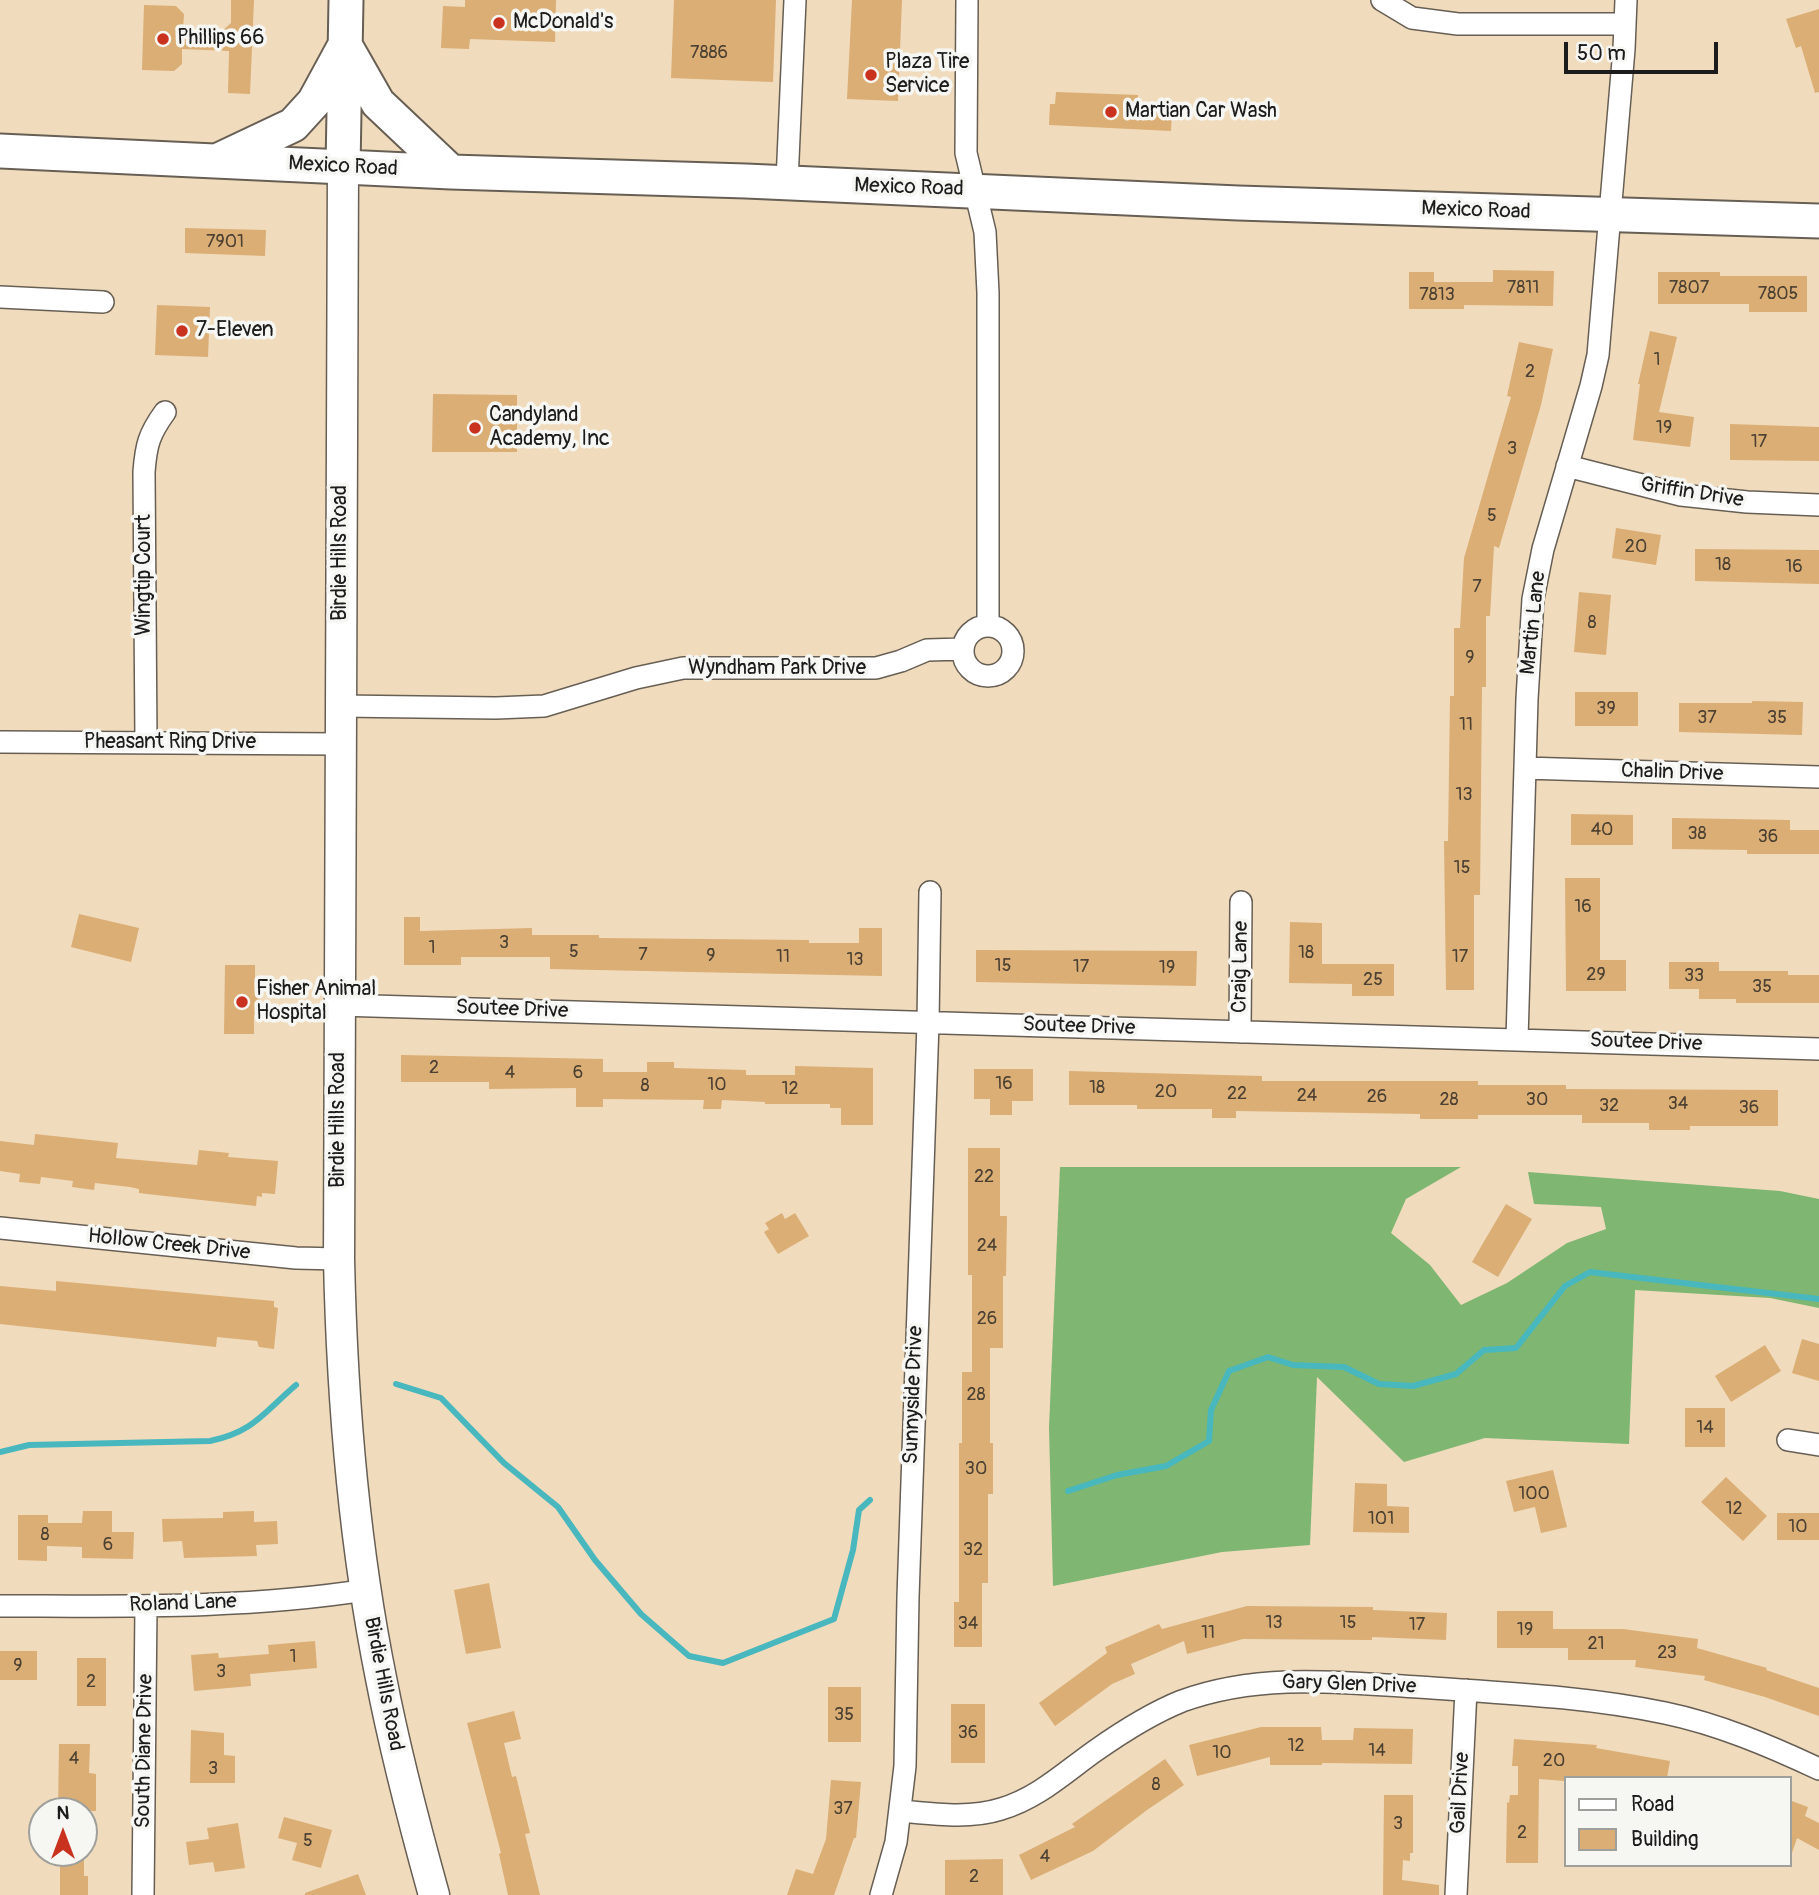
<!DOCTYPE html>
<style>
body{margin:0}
#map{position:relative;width:1819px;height:1895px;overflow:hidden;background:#f1dbbd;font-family:Pangolin,sans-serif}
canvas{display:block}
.legend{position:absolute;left:1564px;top:1776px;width:228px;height:91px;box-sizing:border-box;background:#f6f6f2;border:2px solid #9f9f9c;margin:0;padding:9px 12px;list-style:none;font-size:21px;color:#1c1c1c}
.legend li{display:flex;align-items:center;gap:14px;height:35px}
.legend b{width:35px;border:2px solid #9f9f9c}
.north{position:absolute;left:28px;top:1797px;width:70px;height:70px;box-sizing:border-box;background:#f6f6f2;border:2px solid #9f9f9c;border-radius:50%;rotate:0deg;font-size:19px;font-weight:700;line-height:28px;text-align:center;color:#1c1c1c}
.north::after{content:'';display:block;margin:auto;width:24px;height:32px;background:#c8321e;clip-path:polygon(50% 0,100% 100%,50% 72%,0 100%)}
.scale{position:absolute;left:1564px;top:42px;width:154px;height:32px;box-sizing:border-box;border:4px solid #1c1c1c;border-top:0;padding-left:9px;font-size:21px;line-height:24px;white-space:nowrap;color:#1c1c1c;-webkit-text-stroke:5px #f6f6f2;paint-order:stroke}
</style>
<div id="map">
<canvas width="1819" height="1895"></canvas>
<ul class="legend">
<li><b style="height:9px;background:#fff"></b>Road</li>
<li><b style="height:19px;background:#daae74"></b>Building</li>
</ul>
<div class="north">N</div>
<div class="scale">50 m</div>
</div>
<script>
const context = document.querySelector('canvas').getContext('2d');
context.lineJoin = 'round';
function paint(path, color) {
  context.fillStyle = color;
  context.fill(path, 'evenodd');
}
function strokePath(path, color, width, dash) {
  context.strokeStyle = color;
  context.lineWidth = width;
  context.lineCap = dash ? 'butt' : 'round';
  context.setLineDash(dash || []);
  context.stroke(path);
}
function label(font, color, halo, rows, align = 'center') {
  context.font = font + ' Pangolin,sans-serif';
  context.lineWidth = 7;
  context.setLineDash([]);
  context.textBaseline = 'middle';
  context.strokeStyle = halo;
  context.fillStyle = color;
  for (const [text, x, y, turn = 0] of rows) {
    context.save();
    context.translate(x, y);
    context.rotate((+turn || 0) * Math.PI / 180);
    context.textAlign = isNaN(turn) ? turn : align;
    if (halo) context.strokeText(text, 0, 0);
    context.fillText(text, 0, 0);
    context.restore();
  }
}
const forest = new Path2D(`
 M1060 1167H1461L1406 1199 1391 1233 1430 1265 1461 1305 1507 1283 1567 1243 1606 1229 1601 1207 1534 1204 1528 1172 1780 1191 1819 1199V1308L1770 1298 1635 1290 1629 1444 1485 1438 1404 1462 1317 1377 1310 1545 1222 1552 1053 1586 1049 1428Z`);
const stream = new Path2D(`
 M396 1384 441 1398 504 1463 558 1507 595 1560 641 1614 689 1656 723 1663 834 1619 853 1550 859 1510 870 1500
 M0 1452 29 1445 210 1441C254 1432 264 1412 296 1385
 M1068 1491 1117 1475 1166 1466 1209 1441 1211 1410 1229 1371 1268 1357 1293 1365 1344 1367 1379 1384 1413 1386 1456 1374 1484 1350 1516 1348 1565 1286 1590 1272 1819 1299`);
const building = new Path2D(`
 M231 0H254L250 94 228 93 229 51 182 49V64L174 71 142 70 144 5 176 6 184 14 183 30 221 32 231 23Z
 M465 0H556L555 42 470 39 469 49 441 48 443 6 465 7Z
 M674 0H776L773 82 671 78Z
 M852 0H902L898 101 847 99Z
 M1819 9V92L1815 93 1801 46 1796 48 1786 19Z
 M1056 92 1138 95V108L1172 110 1171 131 1049 125 1050 104H1055Z
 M185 228 266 230 265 256 185 253Z
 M1493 270 1554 271 1553 306 1464 305V309H1409V272H1434V282H1493Z
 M1658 272H1720V276H1807V312H1749V304H1658Z
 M157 305 210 307 208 357 155 355Z
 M1650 331 1677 337 1659 412 1694 417 1690 447 1633 440 1640 384H1638Z
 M1519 342 1553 349 1541 405 1499 548 1494 546 1490 616H1486V687H1482L1480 895H1474V990H1446L1444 841H1448L1450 696H1454V628H1460L1464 558 1511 397 1507 396Z
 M433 394 517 395V452H432Z
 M1730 424 1819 427V461L1730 460Z
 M1616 528 1661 535 1656 565 1612 558Z
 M1695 549 1819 550V584L1695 581Z
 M1579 592 1611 595 1606 655 1574 652Z
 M1575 692H1638V726H1575Z
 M1752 701 1803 702 1802 735 1679 732V703H1752Z
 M1571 814 1633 815V845H1571Z
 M1672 818 1790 820V830H1819V854H1747V850L1672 849Z
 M1565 878H1600V960H1626V991H1566Z
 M79 914 139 928 131 962 71 947Z
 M404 917H420V931L532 928V935H599V938L809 940V943H859V928H882V976L550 969V957H461V965H404Z
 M1290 922 1322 923V964H1394V996H1352V984L1289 983Z
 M976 950 1197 951 1196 986 976 982Z
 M1669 962H1719V971H1788V975H1819V1003H1736V999H1699V989H1669Z
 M225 965H255V993H260V1015H254V1034H224Z
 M401 1055 603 1059V1072H647V1062H674V1068L746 1070V1075H795V1066L873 1068V1125H841V1108H830V1104H765V1102L722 1100 721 1109H703L704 1100 603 1099V1107H576V1088L489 1089V1082H401Z
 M974 1069H1033V1101H1012V1115H990V1099H974Z
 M1069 1071 1262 1076V1081H1478V1085H1566V1089L1778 1090V1126H1690V1130H1649V1123H1582V1115H1478V1119H1420V1114L1236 1111V1118H1212V1109H1137V1105H1069Z
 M35 1134 118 1143 116 1158 197 1165 199 1150 229 1153 228 1157 278 1161 275 1194 262 1193V1197L257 1196 256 1206 147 1194 139 1193V1189L130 1187 95 1183 94 1190 72 1187 73 1181 41 1177 40 1184 19 1182 20 1174 0 1171V1141L34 1145Z
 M968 1148H1000V1216H1007L1006 1276H1003V1348H990V1443H993V1494H988V1583H982V1647H954V1602H959V1443H962V1372H972V1275H968Z
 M1506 1204 1532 1219 1498 1277 1472 1262Z
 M782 1213 785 1219 795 1213 809 1236 778 1254 764 1232 769 1229 765 1223Z
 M56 1281 274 1301V1307L278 1308 274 1349 259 1347 257 1341 217 1337 216 1347 0 1324V1286L56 1291Z
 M1802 1339 1819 1344V1381L1792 1373Z
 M1765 1345 1781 1371 1731 1402 1715 1376Z
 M1685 1408H1725V1447H1685Z
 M1553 1470 1567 1527 1541 1533 1535 1507 1514 1512 1506 1481Z
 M1726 1477 1767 1516 1743 1541 1701 1502Z
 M1355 1483 1387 1484V1506L1409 1507V1533L1353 1532Z
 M83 1511H112V1532H134L133 1559 82 1558V1547L47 1546V1561L18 1560V1515H48V1523H82Z
 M254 1511V1522L277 1521 278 1544 256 1545 257 1556 184 1558 182 1541 163 1542 162 1519 223 1518V1512Z
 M1777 1513H1819V1540H1777Z
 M489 1583 501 1648 466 1654 454 1590Z
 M1247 1606 1373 1607V1610L1447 1613 1446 1640 1372 1637V1640L1243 1639 1187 1654 1184 1641 1131 1664 1135 1674 1112 1684 1055 1726 1039 1703 1107 1653 1105 1647 1159 1624 1162 1629Z
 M1497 1611H1553V1629H1623L1698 1639 1697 1648 1767 1668 1766 1670 1819 1688V1716L1765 1697 1704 1680 1705 1676 1635 1667 1636 1660H1568V1648H1497Z
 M315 1641 317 1668 250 1674 251 1686 194 1691 191 1655 218 1653 219 1658 269 1654 268 1645Z
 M0 1651H37V1680H0Z
 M77 1658H106V1706H77Z
 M828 1687H861V1742H828Z
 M951 1704H985V1763H951Z
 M514 1711 521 1739 504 1743 512 1777 516 1776 530 1833 525 1834 540 1895H508L499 1854 501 1853 467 1723Z
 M1261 1727H1321L1322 1740H1353L1354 1728 1413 1729 1412 1764 1322 1763V1765H1270V1757L1197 1776 1189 1745Z
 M191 1730 224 1733V1755L235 1756V1783H190Z
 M1514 1739 1597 1745 1596 1748 1670 1761 1667 1778H1565V1781L1539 1779 1538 1863H1506L1507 1802 1509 1803 1510 1795H1518V1766H1512Z
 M59 1744H90L89 1773 96 1774V1811H58Z
 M1165 1759 1184 1785 1147 1810 1093 1851 1031 1880 1019 1855 1075 1827 1072 1824Z
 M831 1780 861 1782 856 1838H854L834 1895H787L796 1869 813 1874 826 1839Z
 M1384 1795H1413V1853H1410V1861L1403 1860 1402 1880 1439 1885V1895H1383Z
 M1789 1800 1808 1807 1805 1816 1819 1823V1850L1797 1838 1792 1853H1789Z
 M284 1817 332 1830 321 1868 292 1860 297 1843 278 1838Z
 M238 1823 245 1868 215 1872 213 1862 189 1865 186 1842 209 1839 207 1828Z
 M60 1853H84V1876H88V1895H60Z
 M1003 1859V1895H945V1860Z
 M358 1874 366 1895H305V1893Z`);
const minor = new Path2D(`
 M967 0 966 153 985 232 988 293V625
 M1382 0 1412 18 1458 24H1625
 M787 182 795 0
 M0 297 103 302
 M1567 466 1681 495 1747 502 1819 505
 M963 651a25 25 0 1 1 50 0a25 25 0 1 1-50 0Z
 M340 706 496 708 544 706 636 678 683 668H876L901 661 927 650 963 649
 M0 742 340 744
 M146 742 144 472C146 445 149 434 165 412
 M1525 768 1819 777
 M339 1005 1819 1049
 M1240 1032 1241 902
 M1517 1039 1527 699 1533 599 1543 549 1591 386 1598 355 1624 49 1626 0
 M0 1228 296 1258 339 1259
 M1788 1440 1819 1445
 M0 1606C122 1606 245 1609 366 1590
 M902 1811C934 1814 970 1819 1001 1809 1038 1798 1064 1773 1095 1751 1122 1732 1152 1713 1182 1701 1258 1673 1339 1682 1418 1687 1501 1693 1583 1696 1665 1713 1718 1724 1770 1746 1819 1769
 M143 1895 146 1606
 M881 1895 896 1842 905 1766 908 1597 928 1023 930 892
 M1456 1895 1466 1690`);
const secondary = new Path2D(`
 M343 167 339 1259C342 1399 353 1539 381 1678 395 1751 414 1823 434 1895`);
const primary = new Path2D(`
 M345 45 378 103 451 172
 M0 151 451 172 746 181 1238 203 1819 221
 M221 159 293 125 314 102 345 45
 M343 167 346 0`);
const markers = [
 [499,23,7,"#c8321e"],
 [163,39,7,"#c8321e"],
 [871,75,7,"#c8321e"],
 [1111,112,7,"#c8321e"],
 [182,331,7,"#c8321e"],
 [475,428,7,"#c8321e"],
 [242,1002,7,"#c8321e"]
];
const numberNames = [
 ["7886",709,53],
 ["7901",225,242],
 ["7811",1523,288],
 ["7807",1689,288],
 ["7805",1778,294],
 ["7813",1437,295],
 ["1",1657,360],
 ["2",1530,372],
 ["19",1664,428],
 ["17",1759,442],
 ["3",1512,449],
 ["5",1492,516],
 ["20",1636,547],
 ["18",1723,565],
 ["16",1794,567],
 ["7",1477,587],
 ["8",1592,623],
 ["9",1470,658],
 ["39",1606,709],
 ["37",1707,718],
 ["35",1777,718],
 ["11",1466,725],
 ["13",1464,795],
 ["40",1602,830],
 ["38",1697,834],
 ["36",1768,837],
 ["15",1462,868],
 ["16",1583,907],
 ["3",504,943],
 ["1",432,948],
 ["5",574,952],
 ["18",1306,953],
 ["7",643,955],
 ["9",711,956],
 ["11",783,957],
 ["17",1460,957],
 ["13",855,960],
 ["15",1003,966],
 ["17",1081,967],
 ["19",1167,968],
 ["29",1596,975],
 ["33",1694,976],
 ["25",1373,980],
 ["35",1762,987],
 ["2",434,1068],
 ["4",510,1073],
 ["6",578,1073],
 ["16",1004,1084],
 ["10",717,1085],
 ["8",645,1086],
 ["18",1097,1088],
 ["12",790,1089],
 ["20",1166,1092],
 ["22",1237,1094],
 ["24",1307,1096],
 ["26",1377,1097],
 ["28",1449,1100],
 ["30",1537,1100],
 ["34",1678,1104],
 ["32",1609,1106],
 ["36",1749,1108],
 ["22",984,1177],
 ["24",987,1246],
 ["26",987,1319],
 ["28",976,1395],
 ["14",1705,1428],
 ["30",976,1469],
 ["100",1534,1494],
 ["12",1734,1509],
 ["101",1381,1519],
 ["10",1798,1527],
 ["8",45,1535],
 ["6",108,1545],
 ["32",973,1550],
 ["13",1274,1623],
 ["15",1348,1623],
 ["34",968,1624],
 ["17",1417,1625],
 ["19",1525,1630],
 ["11",1208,1633],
 ["21",1596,1644],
 ["23",1667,1653],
 ["1",293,1657],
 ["9",18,1666],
 ["3",221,1672],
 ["2",91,1682],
 ["35",844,1715],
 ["36",968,1733],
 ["12",1296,1746],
 ["14",1377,1751],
 ["10",1222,1753],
 ["4",74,1759],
 ["20",1554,1761],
 ["3",213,1769],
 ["8",1156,1785],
 ["37",843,1809],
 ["3",1398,1824],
 ["2",1522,1833],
 ["5",308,1841],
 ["4",1045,1857],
 ["2",974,1877]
];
const poiNames = [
 ["McDonald's",513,23],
 ["Phillips 66",177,39],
 ["Plaza Tire",885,63],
 ["Service",885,87],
 ["Martian Car Wash",1125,112],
 ["7-Eleven",196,331],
 ["Candyland",489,416],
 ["Academy, Inc",489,440],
 ["Fisher Animal",256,990],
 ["Hospital",256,1014]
];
const streetNames = [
 ["Mexico Road",343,167,3],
 ["Mexico Road",909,188,2],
 ["Mexico Road",1476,211,2],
 ["Griffin Drive",1692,493,9],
 ["Birdie Hills Road",341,553,-90],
 ["Wingtip Court",145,575,-90],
 ["Martin Lane",1534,623,-84],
 ["Wyndham Park Drive",777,669],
 ["Pheasant Ring Drive",170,743],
 ["Chalin Drive",1672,773,2],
 ["Craig Lane",1241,967,-89],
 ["Soutee Drive",512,1010,2],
 ["Soutee Drive",1079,1027,2],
 ["Soutee Drive",1646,1043,2],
 ["Birdie Hills Road",339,1120,-90],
 ["Hollow Creek Drive",169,1245,6],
 ["Sunnyside Drive",914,1395,-88],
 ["Roland Lane",183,1604,-2],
 ["Birdie Hills Road",383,1684,79],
 ["Gary Glen Drive",1349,1685,2],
 ["South Diane Drive",145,1751,-89],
 ["Gail Drive",1461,1793,-87]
];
paint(forest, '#7eb672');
strokePath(stream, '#48b8be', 6);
paint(building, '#daae74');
strokePath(minor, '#675f54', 24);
strokePath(secondary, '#675f54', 33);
strokePath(primary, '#675f54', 37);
strokePath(minor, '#fff', 21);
strokePath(secondary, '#fff', 30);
strokePath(primary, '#fff', 33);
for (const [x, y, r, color] of markers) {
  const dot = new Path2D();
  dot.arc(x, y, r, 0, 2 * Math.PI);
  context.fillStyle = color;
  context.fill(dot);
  strokePath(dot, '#f6f6f2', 2.5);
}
label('18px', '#4c4032', null, numberNames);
label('21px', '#1c1c1c', '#f6f6f2', poiNames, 'left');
label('21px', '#1c1c1c', '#f6f6f2', streetNames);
</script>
